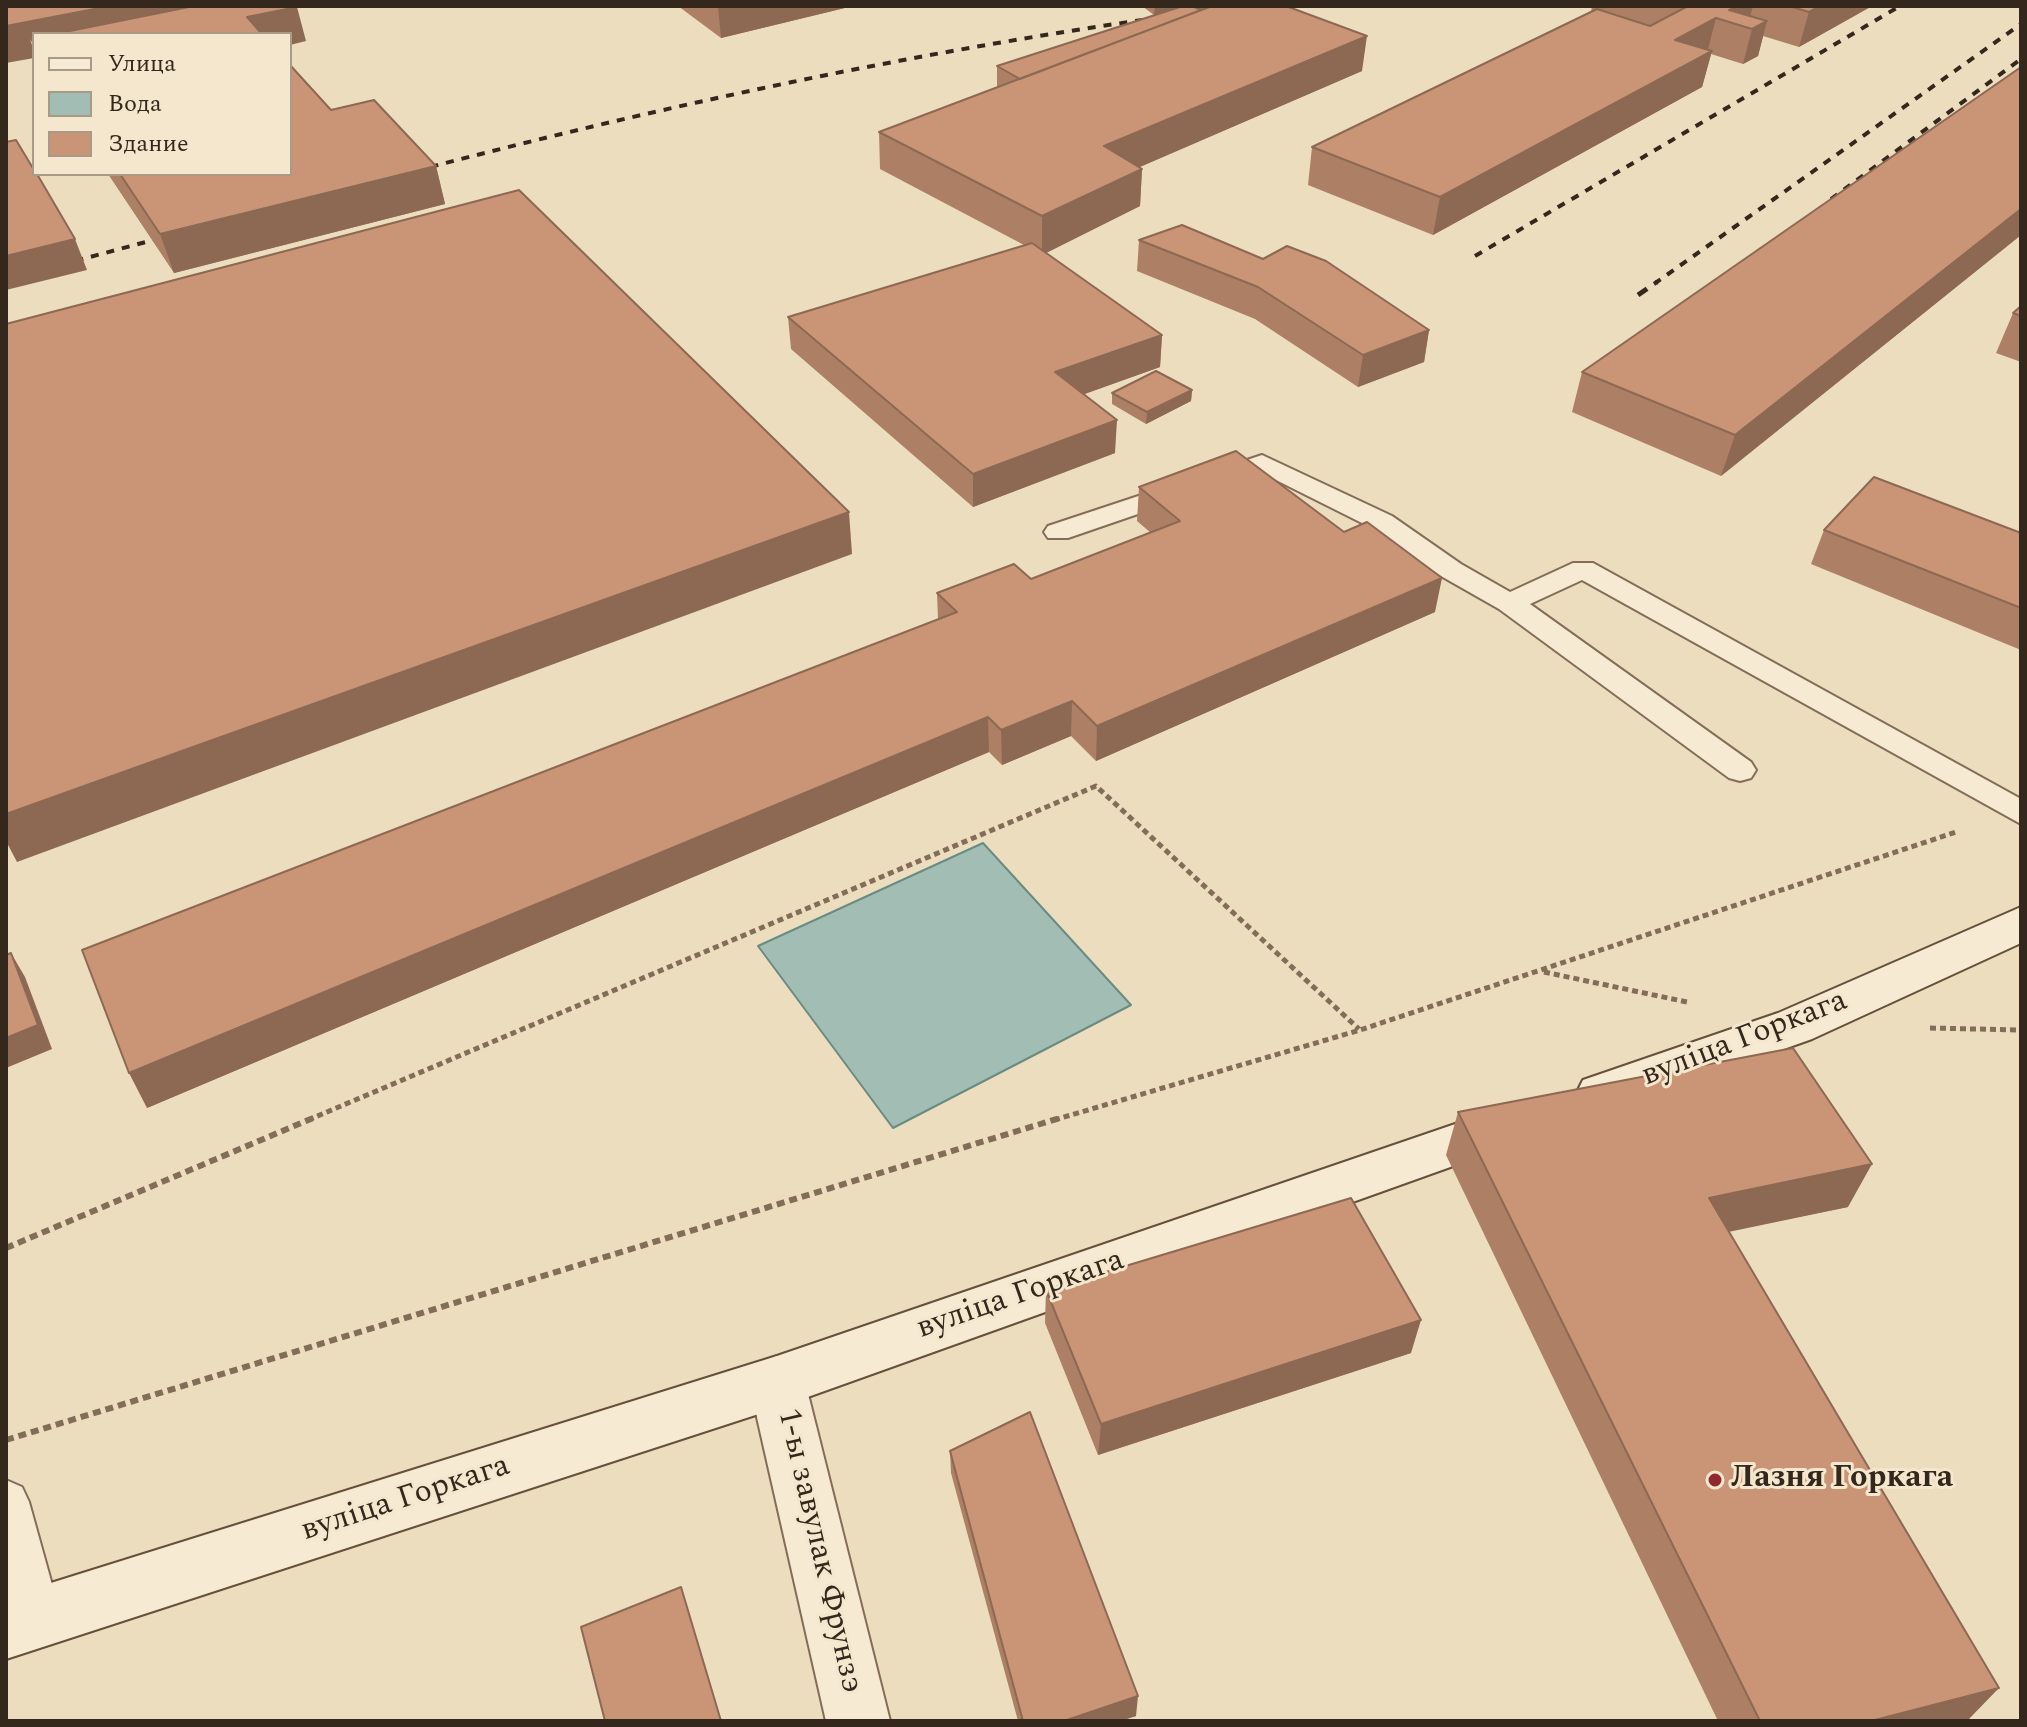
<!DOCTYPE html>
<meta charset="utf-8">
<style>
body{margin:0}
#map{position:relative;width:2027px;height:1727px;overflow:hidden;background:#ecddbf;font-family:Spectral,serif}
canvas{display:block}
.frame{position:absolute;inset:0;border:8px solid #34271c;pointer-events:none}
.legend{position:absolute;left:32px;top:32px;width:260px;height:144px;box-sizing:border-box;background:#f4e7ce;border:2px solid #a79a87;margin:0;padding:10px 14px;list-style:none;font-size:24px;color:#34271c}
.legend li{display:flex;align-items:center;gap:16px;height:40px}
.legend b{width:40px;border:2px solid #a79a87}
</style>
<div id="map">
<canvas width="2027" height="1727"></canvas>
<div class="frame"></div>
<ul class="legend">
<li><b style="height:10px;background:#f7ead2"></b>Улица</li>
<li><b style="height:22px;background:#a2beb4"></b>Вода</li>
<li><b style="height:22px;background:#c99576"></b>Здание</li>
</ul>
</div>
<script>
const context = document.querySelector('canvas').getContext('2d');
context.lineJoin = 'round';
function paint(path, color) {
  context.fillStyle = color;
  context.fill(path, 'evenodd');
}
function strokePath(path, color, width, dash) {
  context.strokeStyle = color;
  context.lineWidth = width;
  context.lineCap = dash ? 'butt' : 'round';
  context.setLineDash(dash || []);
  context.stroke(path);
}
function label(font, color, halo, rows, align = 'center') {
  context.font = font + ' Spectral,serif';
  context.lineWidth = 6;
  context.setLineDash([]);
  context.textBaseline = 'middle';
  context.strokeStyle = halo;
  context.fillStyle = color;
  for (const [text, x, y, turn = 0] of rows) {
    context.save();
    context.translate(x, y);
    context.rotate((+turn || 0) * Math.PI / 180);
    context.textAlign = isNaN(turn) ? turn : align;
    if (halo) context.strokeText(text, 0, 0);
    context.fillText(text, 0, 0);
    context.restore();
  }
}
const water = new Path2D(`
 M983 843 1131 1005 893 1128 758 946Z`);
const pathFar1 = new Path2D(`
 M1544 972 1687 1002
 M1930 1028 2021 1030
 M308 1120 1096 786 1359 1029
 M1054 1120 1360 1030 1956 832`);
const path = new Path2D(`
 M6 1248 313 1118
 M6 1440 1060 1118`);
const lane = new Path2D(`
 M1262 455 1392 516 1461 564 1510 592 1573 563H1593L2021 799V824L1582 580 1530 604 1751 762 1756 770 1751 778 1740 781 1729 778 1499 609 1441 576 1372 528 1260 472 1068 538H1048L1044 532 1048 526Z
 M6 1480 22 1487 29 1502 61 1617 54 1634 37 1641 20 1634 6 1590Z`);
const street = new Path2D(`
 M777 1356 797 1364 805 1382 890 1721H826L749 1382 757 1364Z`);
const secondary = new Path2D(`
 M2021 907V943L1812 1039 1601 1114 1583 1108 1576 1094 1583 1080 1778 1013Z
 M1505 1107 1523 1113 1530 1127 1523 1141 777 1408 6 1659V1597L777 1356Z`);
const railFar1 = new Path2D(`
 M415 171C662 106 910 53 1163 17
 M1831 199 2021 59
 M1475 256 1900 6
 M60 265 172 235
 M1654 284 2021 24`);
const rail = new Path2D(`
 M1638 295 1657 282`);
const wall = new Path2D(`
 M678 6H853L721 38Z
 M1142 6H1286L1362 71 1139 167 1142 169 1140 206 1046 253 1162 335 1160 367 1084 394 1115 453 973 507 791 349 788 317 1024 245 880 169 879 132 999 87 997 86V66L1154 15Z
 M1592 6H1872L1799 47 1763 36 1758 56 1743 64 1711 54 1702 87 1433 235 1308 185 1312 147 1591 12Z
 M2021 67V235L1721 476 1572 412 1582 372Z
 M331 110 436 166 445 204 174 273 108 174H290Z
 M1139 240 1263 259 1429 330 1424 362 1358 387 1255 319 1137 271Z
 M2021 306V362L1996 353 2013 313Z
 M1192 390 1191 401 1146 424 1112 404V393Z
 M1139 487 1435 612 1096 761 1071 736 1002 765 989 752 147 1108 938 620 937 593 1031 579 1151 533 1137 521Z
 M1824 530 2021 533V650L1811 564Z
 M1458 1112 1848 1207 1729 1231 1967 1721H1718L1446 1155Z
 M1046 1290 1411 1353 1098 1455 1045 1323Z
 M950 1451 1136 1716 1120 1721H1018L951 1473Z`);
const shadedWall = new Path2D(`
 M110 6H207L155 34H34V46L30 39 34 51V58L6 63V26Z
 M718 6H853L721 38Z
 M1155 6H1217L1154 16Z
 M1736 6H1753L1747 27 1729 10Z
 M1820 6H1872L1799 47 1809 12Z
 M297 7 306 41 290 45V34H251L247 17Z
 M1716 18 1707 53 1675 40Z
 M1767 21 1758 56 1743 64 1752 29Z
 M1367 36 1362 71 1103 183 1104 146Z
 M1712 51 1702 87 1433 235 1440 197Z
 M436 166 445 204 174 273 160 234Z
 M1142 169 1140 206 1042 255V216Z
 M2021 209V235L1721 476 1735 435Z
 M75 239 87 270 6 290V256Z
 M1429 330 1424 362 1358 387 1363 355Z
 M1162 335 1160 367 1054 405 1055 372Z
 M1192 390 1191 401 1146 424 1147 412Z
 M1117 420 1115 453 973 507V474Z
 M849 512 852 554 17 862 6 841V814Z
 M1442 578 1435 612 1096 761 1097 726Z
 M1072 701 1071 736 1002 765 1001 730Z
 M988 717 989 752 147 1108 129 1073Z
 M11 953 25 977 52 1049 6 1068V1038Z
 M1872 1164 1848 1207 1690 1240 1709 1198Z
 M1421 1320 1411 1353 1098 1455 1101 1424Z
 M1999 1688 1967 1721H1871Z
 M1138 1696 1136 1716 1120 1721H1064Z`);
const building = new Path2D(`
 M6 6H110L6 26Z
 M194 6 297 7 247 17 262 34H55Z
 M1183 6H1192L1201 10 1020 79 997 66Z
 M1212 6H1286L1367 36 1104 146 1142 169 1042 216 879 132Z
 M1686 6H1736L1729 10 1767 21 1752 29 1716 18 1675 40 1712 51 1440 197 1312 147 1597 9 1650 26 1688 6Z
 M1789 6H1820L1809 12Z
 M290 65 331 110 374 100 436 166 160 234 120 174H290Z
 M2021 67V209L1735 435 1582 372Z
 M16 140 34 170V174H37L75 239 6 256V142Z
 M519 190 849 512 6 814V324Z
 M1182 225 1263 259 1287 246 1326 261 1429 330 1363 355 1258 287 1139 240Z
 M1032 243 1162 335 1055 372 1117 420 973 474 788 317Z
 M2021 306V316L2013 313Z
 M1156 371 1192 390 1147 412 1112 393Z
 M1236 451 1344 532 1367 522 1442 578 1097 726 1072 701 1001 730 988 717 129 1073 82 950 957 612 937 593 1014 564 1031 579 1180 521 1139 487Z
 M1874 477 2021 533V608L1824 530Z
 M11 953 38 1025 6 1038V955Z
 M1793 1048 1872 1164 1709 1198 1999 1688 1871 1721H1760L1458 1112Z
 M1351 1198 1421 1320 1101 1424 1046 1290Z
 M1030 1412 1138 1696 1064 1721H1023L950 1451Z
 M681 1587 721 1721H605L581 1627Z`);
const markers = [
 [1715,1480,8,"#912a2f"]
];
const nearStreetnames = [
 ["вуліца Горкага",1745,1040,-21],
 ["вуліца Горкага",1021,1296,-19],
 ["вуліца Горкага",406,1500,-18],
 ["1-ы завулак Фрунзэ",818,1551,77]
];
const nearPoinames = [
 ["Лазня Горкага",1731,1480]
];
paint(water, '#a2beb4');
strokePath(water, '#6a8b81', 2);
strokePath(lane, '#846d58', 4);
strokePath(street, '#846d58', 4);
strokePath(secondary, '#664f3b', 4);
strokePath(pathFar1, '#846d58', 5, [6, 4]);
strokePath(path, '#846d58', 6, [8, 5]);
paint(lane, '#f7ead2');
paint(street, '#f7ead2');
paint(secondary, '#f7ead2');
strokePath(railFar1, '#34271c', 4, [8, 8]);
strokePath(rail, '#34271c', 5, [11, 11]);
paint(wall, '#ad8065');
paint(shadedWall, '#8d6853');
paint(building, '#c99576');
strokePath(building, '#8d6853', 2);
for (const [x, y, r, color] of markers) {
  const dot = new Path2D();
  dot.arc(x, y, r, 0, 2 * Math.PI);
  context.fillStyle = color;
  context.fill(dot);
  strokePath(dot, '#f4e7ce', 3);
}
label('32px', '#34271c', '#f4e7ce', nearStreetnames);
label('bold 32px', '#34271c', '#f4e7ce', nearPoinames, 'left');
</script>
